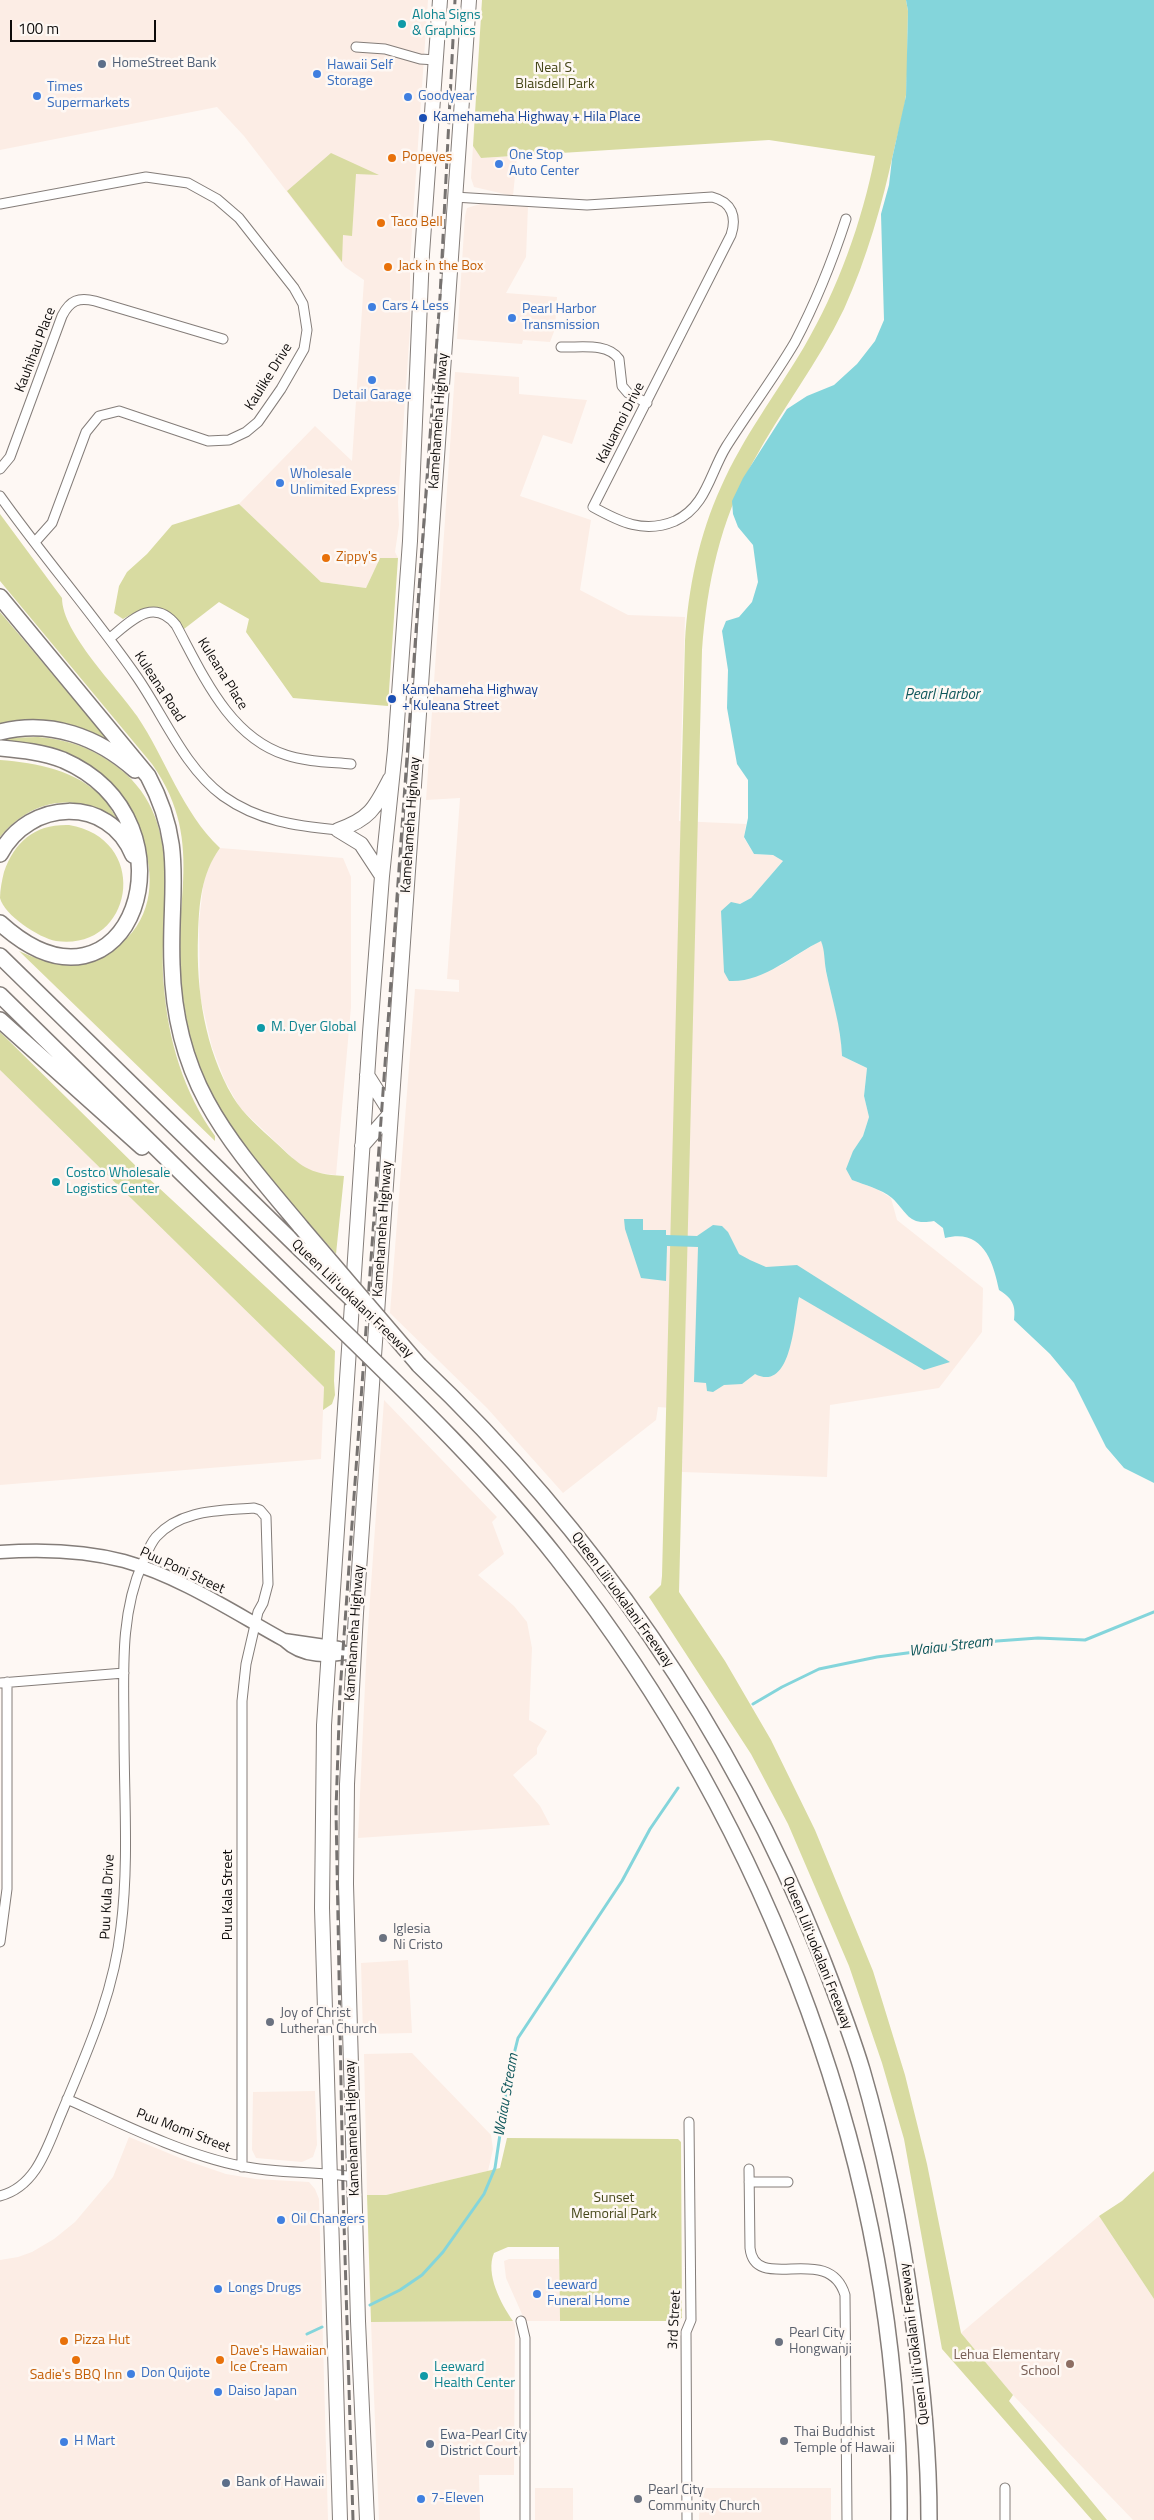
<!DOCTYPE html>
<meta charset="utf-8">
<style>
body{margin:0}
#map{position:relative;width:1154px;height:2520px;overflow:hidden;background:#fef8f4;font-family:"Titillium Web",sans-serif}
canvas{display:block}
.scale{position:absolute;left:10px;top:20px;width:146px;height:22px;box-sizing:border-box;border:2px solid #0d0b0a;border-top:0;padding-left:6px;font-size:15px;line-height:18px;white-space:nowrap;color:#0d0b0a;-webkit-text-stroke:4px #fef8f4;paint-order:stroke}
</style>
<div id="map">
<canvas width="1154" height="2520"></canvas>
<div class="scale">100 m</div>
</div>
<script>
const context = document.querySelector('canvas').getContext('2d');
context.lineJoin = 'round';
function paint(path, color) {
  context.fillStyle = color;
  context.fill(path, 'evenodd');
}
function strokePath(path, color, width, dash) {
  context.strokeStyle = color;
  context.lineWidth = width;
  context.lineCap = dash ? 'butt' : 'round';
  context.setLineDash(dash || []);
  context.stroke(path);
}
function label(font, color, halo, rows, align = 'center') {
  context.font = font + ' "Titillium Web",sans-serif';
  context.lineWidth = 5;
  context.setLineDash([]);
  context.textBaseline = 'middle';
  context.strokeStyle = halo;
  context.fillStyle = color;
  for (const [text, x, y, turn = 0] of rows) {
    context.save();
    context.translate(x, y);
    context.rotate((+turn || 0) * Math.PI / 180);
    context.textAlign = isNaN(turn) ? turn : align;
    if (halo) context.strokeText(text, 0, 0);
    context.fillText(text, 0, 0);
    context.restore();
  }
}
const built = new Path2D(`
 M0 0H428L410 260V328L398 502 399 525 395 552 398 558H380L366 588 321 582 239 504 315 426 352 461 364 280 345 267 244 136 217 107 0 150Z
 M473 146 481 158 517 156 513 196 474 187 471 178Z
 M480 204 528 206 526 257 506 293 557 297 555 329 550 342 523 340 522 344 457 339 465 216 467 208Z
 M455 372 519 377V394L587 400 572 444 543 435 520 496 591 520 580 590 628 615 685 617 679 821 746 824 744 838 754 854 773 855 783 861 751 898 740 904 780 966 821 940 825 951V968L841 1033 842 1056 867 1068 864 1096 869 1117 863 1136 853 1151 852 1180 877 1189 891 1198 897 1220 983 1288 982 1332 939 1388 830 1405 827 1477 682 1472 683 1409 658 1407 656 1420 563 1493 487 1408 390 1313 415 989 459 992V980L447 979 460 798 426 800Z
 M220 848 343 858 351 877V1007L336 1175 312 1172 300 1165 240 1108 225 1081 212 1047 200 996 199 922 204 878 213 858Z
 M0 1070 324 1387 321 1459 0 1485Z
 M384 1400 497 1517 492 1522 504 1554 478 1575 514 1606 527 1622 532 1648 529 1720 547 1731 537 1748V1754L513 1775 540 1806 550 1825 358 1838 367 1642Z
 M408 1960 412 2033 363 2034 361 1963Z
 M412 2053 491 2135 493 2149 488 2171 386 2195H367L364 2054Z
 M315 2091 317 2145 313 2157 302 2162 256 2158 252 2150 253 2092Z
 M129 2137 185 2160 226 2174 256 2179 309 2182 315 2189 319 2199 328 2520H0V2260L18 2257 32 2252 54 2239 75 2222 113 2177Z
 M1099 2216 1154 2299V2520H1133L1013 2395 961 2333Z
 M509 2259H559L560 2321H525L506 2278 504 2261Z
 M513 2321 515 2325 514 2475H479L480 2520H379L371 2322Z
 M535 2488H573V2520H535Z
 M700 2488H831V2520H699Z`);
const green = new Path2D(`
 M482 0H906L908 11C907 39 908 67 906 95 904 113 898 132 894 150 882 205 867 258 844 309 818 363 781 410 753 462 720 521 707 584 702 650L679 1592 725 1661 771 1740 815 1830 873 1971 905 2075 927 2164 961 2333 1013 2395 1009 2401 1107 2520H1092L942 2349 904 2139 882 2063 849 1966 788 1824 751 1754 649 1597 661 1585 662 1576 685 641C688 589 699 535 721 487 743 437 776 394 804 347 838 289 862 222 875 156L769 140 481 158 473 146Z
 M331 153 379 175 356 174 352 236 343 235 342 262 287 191Z
 M239 504 321 582 366 588 380 558H398L388 706 293 698 246 632 249 619 219 602 184 629C165 602 150 603 123 619L114 613 119 586 127 572 147 554 172 525Z
 M0 514 62 598C62 633 117 687 137 716 166 759 182 812 220 848 201 874 199 904 198 935 196 991 205 1049 233 1097 243 1114 261 1129 275 1142 301 1166 307 1174 344 1176L336 1254C288 1198 228 1142 201 1072 192 1049 187 1024 183 999 167 912 210 846 152 764L0 581Z
 M0 612 109 741C73 721 40 721 0 724Z
 M38 737C66 739 89 747 112 763 190 817 157 908 164 987 168 1040 184 1093 215 1136V1141L19 951C49 965 78 970 109 952 187 906 140 794 77 759 49 744 28 748 0 741L2 738Z
 M0 760C37 763 77 770 104 799 110 806 115 817 121 825 81 790 33 797 0 837Z
 M69 825C152 839 134 952 56 941 39 938 4 915 0 898 0 890 2 880 4 872 15 841 35 824 69 825Z
 M0 1032 144 1174 335 1351 334 1381 335 1395 332 1404 323 1410 324 1387 0 1070Z
 M507 2138 678 2139 681 2142 682 2318 672 2321H560L559 2247H508L494 2253C485 2274 501 2304 513 2321L371 2322 367 2195H386L500 2168Z
 M1154 2171V2299L1099 2216 1122 2201Z`);
const water = new Path2D(`
 M906 0H1154V1483L1124 1468 1106 1447 1074 1383 1050 1354 1014 1320C1016 1305 1012 1298 999 1290 993 1260 982 1228 945 1238L943 1228 934 1221C908 1226 908 1213 892 1198 881 1189 865 1185 852 1180L846 1169 853 1151 863 1136 869 1117 864 1096 867 1068 842 1056C841 1026 832 1000 826 971 824 960 825 951 821 941 792 955 763 983 729 981L724 972 721 911 731 902 740 904 751 898 783 861 773 855 754 854 744 837 748 818V780L737 764 727 708 728 670 722 631 726 621 739 617 752 602 758 582 753 545 738 527 733 514 732 501 743 478 787 409 807 396 834 385 857 364 875 341 884 320 881 214 889 185 892 159 906 96 908 11Z
 M624 1219H643V1230H666V1235L697 1236 713 1225 722 1226 728 1232 739 1254 750 1260 766 1267 797 1265 950 1362 924 1370 799 1297C794 1319 792 1393 755 1374L742 1384 724 1385 713 1392 707 1391 706 1383 694 1382 698 1247 667 1246 666 1281 641 1278 625 1229Z`);
const stream = new Path2D(`
 M753 1704 782 1687 819 1669 877 1657 997 1641 1038 1638 1085 1640 1154 1612
 M370 2305 400 2290 422 2275 443 2252 484 2194 495 2168 509 2074 518 2038 622 1881 650 1829 678 1788
 M307 2334 322 2327`);
const street = new Path2D(`
 M356 47 385 49 420 59 436 60
 M454 197 587 205 712 197C732 202 737 217 731 235L593 507C620 522 644 534 675 521 706 507 710 473 726 447 748 412 774 378 795 342 816 302 832 262 846 219
 M0 204 146 177 188 183 217 199 239 218 294 288 303 304 307 330 304 349 281 389 258 422 246 432 229 440 208 441 119 411 99 416 86 432 52 523 35 542
 M561 347C579 348 607 342 619 359L622 386 628 393 647 403
 M0 469 10 457 62 316C70 300 79 297 95 301L223 339
 M0 496C44 558 94 615 137 677 164 716 184 767 223 796 258 821 296 826 338 830
 M110 638C130 622 153 596 176 625 203 675 229 737 286 755 307 762 330 762 351 764
 M0 1683 124 1673
 M0 1942 7 1889V1682
 M67 2099C120 2123 184 2155 241 2166 278 2174 317 2171 354 2177
 M749 2169 750 2248C755 2295 829 2241 845 2295L847 2520
 M749 2182H788
 M0 2196C38 2186 48 2144 62 2112 87 2052 114 1993 121 1927 129 1863 124 1797 124 1733 124 1675 119 1616 143 1562 147 1553 150 1544 156 1537 181 1509 220 1511 254 1508L260 1510 266 1517 268 1584 263 1603 258 1612 246 1664 242 1701V2167
 M521 2321 525 2338V2520
 M1005 2488V2520
 M687 2520 686 2332 691 2320 689 2122`);
const secondary = new Path2D(`
 M0 1552C42 1549 83 1550 124 1561 181 1577 233 1612 284 1640 304 1659 328 1656 353 1652
 M284 1640 339 1648`);
const primary = new Path2D(`
 M338 830C370 819 375 808 390 779
 M338 830 361 844 382 876
 M367 1075 391 1113
 M362 1146 391 1113
 M340 2520 322 1908 324 1725 370 1033 382 876 395 750 410 541 422 254 440 0
 M367 2520 358 2321 346 1884 347 1784 356 1613 469 0`);
const highway = new Path2D(`
 M0 597 148 776C186 847 169 890 172 965 175 1084 229 1141 301 1227
 M0 732C50 719 98 737 135 770
 M0 748C21 750 43 752 63 760 205 822 129 1040 0 923
 M0 854C29 799 109 795 133 855
 M0 956 300 1249
 M0 995 296 1285
 M0 1020 142 1147
 M419 1365C593 1530 731 1730 820 1953 835 1992 850 2030 862 2070 885 2149 901 2230 912 2312 922 2381 929 2450 929 2520`);
const rail = new Path2D(`
 M353 2520 343 2190 336 1810 340 1692 440 297 455 0`);
const highwayBridge = new Path2D(`
 M301 1227 419 1365
 M300 1249 352 1299
 M296 1285C386 1373 479 1459 557 1558 769 1828 902 2174 899 2520`);
const markers = [
 [402,24,5,"#0f9aa8"],
 [102,64,5,"#5c6f8a"],
 [317,74,5,"#3f7fe0"],
 [37,96,5,"#3f7fe0"],
 [408,97,5,"#3f7fe0"],
 [423,118,5,"#1a4fb4"],
 [392,158,5,"#e8710a"],
 [499,164,5,"#3f7fe0"],
 [381,223,5,"#e8710a"],
 [388,267,5,"#e8710a"],
 [372,307,5,"#3f7fe0"],
 [512,318,5,"#3f7fe0"],
 [372,380,5,"#3f7fe0"],
 [280,483,5,"#3f7fe0"],
 [326,558,5,"#e8710a"],
 [392,699,5,"#1a4fb4"],
 [261,1028,5,"#0f9aa8"],
 [56,1182,5,"#0f9aa8"],
 [383,1938,5,"#6b7280"],
 [270,2022,5,"#6b7280"],
 [281,2220,5,"#3f7fe0"],
 [218,2289,5,"#3f7fe0"],
 [537,2294,5,"#3f7fe0"],
 [64,2341,5,"#e8710a"],
 [779,2342,5,"#6b7280"],
 [76,2360,5,"#e8710a"],
 [220,2360,5,"#e8710a"],
 [1070,2364,5,"#8d6e63"],
 [131,2374,5,"#3f7fe0"],
 [424,2376,5,"#0f9aa8"],
 [218,2392,5,"#3f7fe0"],
 [784,2441,5,"#6b7280"],
 [64,2442,5,"#3f7fe0"],
 [430,2444,5,"#5c6f8a"],
 [226,2483,5,"#5c6f8a"],
 [421,2499,5,"#3f7fe0"],
 [638,2499,5,"#6b7280"]
];
const cultureNames = [
 ["Aloha Signs",412,16],
 ["& Graphics",412,32],
 ["M. Dyer Global",271,1028],
 ["Costco Wholesale",66,1174],
 ["Logistics Center",66,1190],
 ["Leeward",434,2368],
 ["Health Center",434,2384]
];
const serviceNames = [
 ["HomeStreet Bank",112,64],
 ["Ewa-Pearl City",440,2436],
 ["District Court",440,2452],
 ["Bank of Hawaii",236,2483]
];
const shopNames = [
 ["Hawaii Self",327,66],
 ["Storage",327,82],
 ["Times",47,88],
 ["Supermarkets",47,104],
 ["Goodyear",418,97],
 ["One Stop",509,156],
 ["Auto Center",509,172],
 ["Cars 4 Less",382,307],
 ["Pearl Harbor",522,310],
 ["Transmission",522,326],
 ["Detail Garage",372,396,"center"],
 ["Wholesale",290,475],
 ["Unlimited Express",290,491],
 ["Oil Changers",291,2220],
 ["Leeward",547,2286],
 ["Funeral Home",547,2302],
 ["Longs Drugs",228,2289],
 ["Don Quijote",141,2374],
 ["Daiso Japan",228,2392],
 ["H Mart",74,2442],
 ["7-Eleven",431,2499]
];
const parkNames = [
 ["Neal S.",555,69],
 ["Blaisdell Park",555,85],
 ["Sunset",614,2199],
 ["Memorial Park",614,2215]
];
const transitNames = [
 ["Kamehameha Highway + Hila Place",433,118],
 ["Kamehameha Highway",402,691],
 ["+ Kuleana Street",402,707]
];
const foodNames = [
 ["Popeyes",402,158],
 ["Taco Bell",391,223],
 ["Jack in the Box",398,267],
 ["Zippy's",336,558],
 ["Pizza Hut",74,2341],
 ["Dave's Hawaiian",230,2352],
 ["Ice Cream",230,2368],
 ["Sadie's BBQ Inn",76,2376,"center"]
];
const streetNames = [
 ["Kauhihau Place",36,350,-69],
 ["Kaulike Drive",269,377,-58],
 ["Kamehameha Highway",439,421,-86],
 ["Kaluamoi Drive",621,423,-63],
 ["Kuleana Place",222,674,58],
 ["Kuleana Road",159,687,57],
 ["Kamehameha Highway",411,825,-86],
 ["Kamehameha Highway",383,1229,-86],
 ["Queen Liliʻuokalani Freeway",352,1299,44],
 ["Puu Poni Street",182,1571,25],
 ["Queen Liliʻuokalani Freeway",622,1600,54],
 ["Kamehameha Highway",355,1633,-86],
 ["Puu Kala Street",229,1895,-90],
 ["Puu Kula Drive",108,1897,-87],
 ["Queen Liliʻuokalani Freeway",817,1953,68],
 ["Kamehameha Highway",353,2128,-92],
 ["Puu Momi Street",183,2131,21],
 ["3rd Street",675,2320,-87],
 ["Queen Liliʻuokalani Freeway",915,2344,-97]
];
const worshipNames = [
 ["Iglesia",393,1930],
 ["Ni Cristo",393,1946],
 ["Joy of Christ",280,2014],
 ["Lutheran Church",280,2030],
 ["Pearl City",789,2334],
 ["Hongwanji",789,2350],
 ["Thai Buddhist",794,2433],
 ["Temple of Hawaii",794,2449],
 ["Pearl City",648,2491],
 ["Community Church",648,2507]
];
const educationNames = [
 ["Lehua Elementary",1060,2356],
 ["School",1060,2372]
];
const waterNames = [
 ["Pearl Harbor",942,695],
 ["Waiau Stream",951,1647,-7],
 ["Waiau Stream",507,2095,-80]
];
paint(built, '#fcede5');
paint(green, '#d8dba1');
paint(water, '#84d5db');
strokePath(stream, '#84d5db', 3);
strokePath(street, '#847d79', 11);
strokePath(secondary, '#847d79', 15);
strokePath(primary, '#847d79', 16);
strokePath(highway, '#847d79', 18);
strokePath(street, '#fff', 9);
strokePath(secondary, '#fff', 12);
strokePath(primary, '#fff', 14);
strokePath(highway, '#fff', 15);
strokePath(rail, '#767270', 3, [10, 5]);
strokePath(highwayBridge, '#847d79', 18, []);
strokePath(highwayBridge, '#fff', 15);
for (const [x, y, r, color] of markers) {
  const dot = new Path2D();
  dot.arc(x, y, r, 0, 2 * Math.PI);
  context.fillStyle = color;
  context.fill(dot);
  strokePath(dot, '#fef8f4', 2);
}
label('14px', '#0d838f', '#fef8f4', cultureNames, 'left');
label('14px', '#4e5e75', '#fef8f4', serviceNames, 'left');
label('14px', '#366cbe', '#fef8f4', shopNames, 'left');
label('14px', '#47481a', '#fef8f4', parkNames);
label('14px', '#164399', '#fef8f4', transitNames, 'left');
label('14px', '#c56008', '#fef8f4', foodNames, 'left');
label('14px', '#0d0b0a', '#fef8f4', streetNames);
label('14px', '#5b616d', '#fef8f4', worshipNames, 'left');
label('14px', '#785e54', '#fef8f4', educationNames, 'right');
label('italic 15px', '#0e565a', '#fef8f4', waterNames);
</script>
